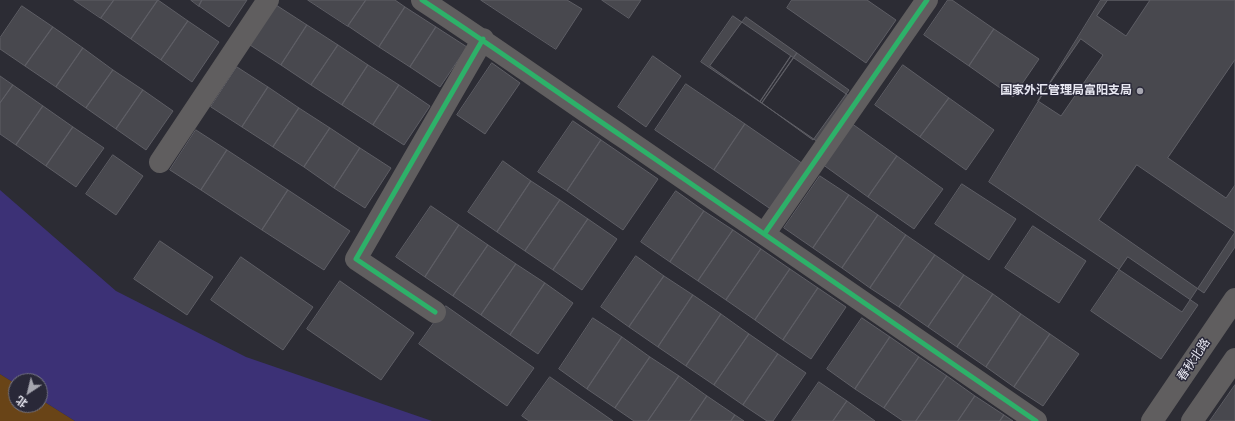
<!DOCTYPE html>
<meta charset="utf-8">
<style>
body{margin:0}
#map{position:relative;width:1235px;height:421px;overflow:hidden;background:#2c2c34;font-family:"Space Grotesk","Noto Sans SC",sans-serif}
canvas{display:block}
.north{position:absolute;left:8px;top:373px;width:40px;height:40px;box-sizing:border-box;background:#292838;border:1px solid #757582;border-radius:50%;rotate:215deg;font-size:11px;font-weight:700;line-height:16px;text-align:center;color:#e8e8f2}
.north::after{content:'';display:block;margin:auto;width:14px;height:18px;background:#a6a6b0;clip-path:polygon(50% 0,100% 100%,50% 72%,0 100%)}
</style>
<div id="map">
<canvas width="1235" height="421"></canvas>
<div class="north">北</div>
</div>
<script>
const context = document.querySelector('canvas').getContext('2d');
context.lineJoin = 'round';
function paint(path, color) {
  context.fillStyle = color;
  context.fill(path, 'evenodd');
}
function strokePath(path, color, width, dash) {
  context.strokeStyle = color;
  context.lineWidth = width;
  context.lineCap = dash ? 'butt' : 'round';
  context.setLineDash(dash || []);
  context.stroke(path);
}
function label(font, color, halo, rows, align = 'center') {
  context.font = font + ' "Space Grotesk","Noto Sans SC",sans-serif';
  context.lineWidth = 3;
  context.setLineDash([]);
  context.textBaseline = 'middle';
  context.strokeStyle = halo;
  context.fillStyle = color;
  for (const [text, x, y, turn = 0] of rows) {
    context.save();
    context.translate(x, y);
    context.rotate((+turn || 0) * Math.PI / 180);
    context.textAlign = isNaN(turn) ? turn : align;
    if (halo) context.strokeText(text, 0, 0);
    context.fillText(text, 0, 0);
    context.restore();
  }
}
const green = new Path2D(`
 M0 374 16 384V405H40V399L75 421H0Z`);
const water = new Path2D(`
 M0 190 116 291 246 357 432 421H75L40 399V381H16V384L0 374Z`);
const building = new Path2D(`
 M74 0H114L101 18Z
 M114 0H158L131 39 101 18Z
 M158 0 188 21 161 60 131 39Z
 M191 0H202L199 6Z
 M202 0H247L229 27 199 6Z
 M308 0H366L348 26Z
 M366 0H395L405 7 379 47 348 26Z
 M481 0H567L582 9 556 49Z
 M602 0H641L629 18Z
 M792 0H867L896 20 866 63 787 8Z
 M948 0H952L994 29 969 66 924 35Z
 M1101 0H1235V232L1182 312 989 182Z
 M1108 0H1150L1126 36 1097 16Z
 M276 5 307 25 281 65 250 45Z
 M22 6 53 27 25 66 0 49V38Z
 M405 7 436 27 410 67 379 47Z
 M733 16 791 56 760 102 701 62Z
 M746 17 797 53 762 103 710 66Z
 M188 21 219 42 192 82 161 60Z
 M307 25 338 45 311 85 281 65Z
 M53 27 83 48 56 87 25 66Z
 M436 27 467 47 440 87 410 67Z
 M994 29 1039 59 1013 97 969 66Z
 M1081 39 1103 55 1061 116 1038 101Z
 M338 45 368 65 342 105 311 85Z
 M83 48 113 70 86 108 56 87Z
 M797 53 849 90 813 140 762 103Z
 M653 56 681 76 646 127 618 107Z
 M791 56 849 96 818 142 760 102Z
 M1235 60V185L1226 198 1168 158Z
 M492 63 520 83 485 134 457 115Z
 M368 65 399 85 373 125 342 105Z
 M903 65 949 98 920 137 875 105Z
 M237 67 268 87 242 127 211 107Z
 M113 70 143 90 116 129 86 108Z
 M0 76 13 85 0 103Z
 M686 84 745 124 714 170 655 130Z
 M13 85 43 106 16 145 0 134V103Z
 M399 85 430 106 404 145 373 125Z
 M268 87 299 108 273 147 242 127Z
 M143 90 173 111 146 150 116 129Z
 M949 98 994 130 966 170 920 137Z
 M43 106 73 127 46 166 16 145Z
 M299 108 330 128 304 167 273 147Z
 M573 121 601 140 567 191 538 172Z
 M851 123 897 156 868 197 822 164Z
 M745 124 803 164 772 210 714 170Z
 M73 127 104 148 76 187 46 166Z
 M330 128 360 148 334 188 304 167Z
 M196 130 227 150 201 190 170 170Z
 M601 140 658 179 623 230 567 191Z
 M360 148 391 168 365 208 334 188Z
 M227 150 288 190 262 230 201 190Z
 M113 155 143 176 116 215 86 194Z
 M897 156 943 189 914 229 868 197Z
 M503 161 531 181 497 232 468 212Z
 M1137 165 1235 232V247L1204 293 1099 220Z
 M820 176 849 195 813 248 784 228Z
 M531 181 560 200 525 251 497 232Z
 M962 184 1016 219 989 260 935 224Z
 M288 190 350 231 324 270 262 230Z
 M676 191 704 211 670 262 641 242Z
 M849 195 878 215 842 268 813 248Z
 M560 200 588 219 553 270 525 251Z
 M431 206 459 225 425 277 396 257Z
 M704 211 733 230 698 281 670 262Z
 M878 215 906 235 870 288 842 268Z
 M588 219 617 239 582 290 553 270Z
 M459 225 488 245 453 296 425 277Z
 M1033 226 1086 261 1059 303 1005 268Z
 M733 230 761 249 726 300 698 281Z
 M906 235 935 255 899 307 870 288Z
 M160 241 213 277 187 315 134 279Z
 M488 245 516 264 481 315 453 296Z
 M761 249 790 269 755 320 726 300Z
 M935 255 964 275 928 327 899 307Z
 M636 256 664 276 629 327 601 307Z
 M241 257 313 307 283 350 211 300Z
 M1128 257 1198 305 1161 359 1091 311Z
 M516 264 545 283 510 335 481 315Z
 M790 269 818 288 783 340 755 320Z
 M964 275 993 294 957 347 928 327Z
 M664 276 693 295 658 347 629 327Z
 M340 281 414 333 381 380 307 329Z
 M545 283 573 303 538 354 510 335Z
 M818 288 846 307 811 359 783 340Z
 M993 294 1021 314 986 367 957 347Z
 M693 295 721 314 686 366 658 347Z
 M446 306 534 368 507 406 419 344Z
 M721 314 749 334 714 385 686 366Z
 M1021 314 1050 334 1014 387 986 367Z
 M593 318 622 337 587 389 559 369Z
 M862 318 890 337 855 389 827 369Z
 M749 334 778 354 743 405 714 385Z
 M1050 334 1079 354 1043 406 1014 387Z
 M622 337 650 357 615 408 587 389Z
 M890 337 919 357 884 408 855 389Z
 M778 354 806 373 773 421H767L743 405Z
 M650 357 679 376 648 421H634L615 408Z
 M919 357 947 376 916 421H903L884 408Z
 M679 376 707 396 690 421H648Z
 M947 376 975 396 958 421H916Z
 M550 377 613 421H529L522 416Z
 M819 382 847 401 833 421H792Z
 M1235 385V421H1210Z
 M707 396 735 415 731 421H690Z
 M975 396 1004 415 1000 421H958Z
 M847 401 875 421H833Z
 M735 415 744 421H731Z
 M1004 415 1013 421H1000Z`);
const minor = new Path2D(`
 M422 0C491 45 558 93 626 139 763 233 900 327 1036 421
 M160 162 268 0
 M765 233 927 0
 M435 312 356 259 483 39`);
const tertiary = new Path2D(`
 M1152 421 1235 299
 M1192 421 1235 359`);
const cycleway = new Path2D(`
 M422 0C491 45 558 93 626 139 763 233 900 327 1036 421
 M765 233 927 0
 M435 312 356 259 483 39`);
const markers = [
 [1140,91,4,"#a6a6b0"]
];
const poiNames = [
 ["国家外汇管理局富阳支局",1132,91]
];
const streetNames = [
 ["春秋北路",1194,360,-56]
];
paint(green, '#694417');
paint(water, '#3c3176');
paint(building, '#48484e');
strokePath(building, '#5e5e65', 1);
strokePath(minor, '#605e5f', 22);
strokePath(tertiary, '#605e5f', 22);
strokePath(cycleway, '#2db169', 5);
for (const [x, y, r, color] of markers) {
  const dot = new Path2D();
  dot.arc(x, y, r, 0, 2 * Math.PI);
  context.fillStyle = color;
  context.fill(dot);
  strokePath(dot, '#292838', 1.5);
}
label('bold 12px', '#e8e8f2', '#292838', poiNames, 'right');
label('12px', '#e8e8f2', '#292838', streetNames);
</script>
